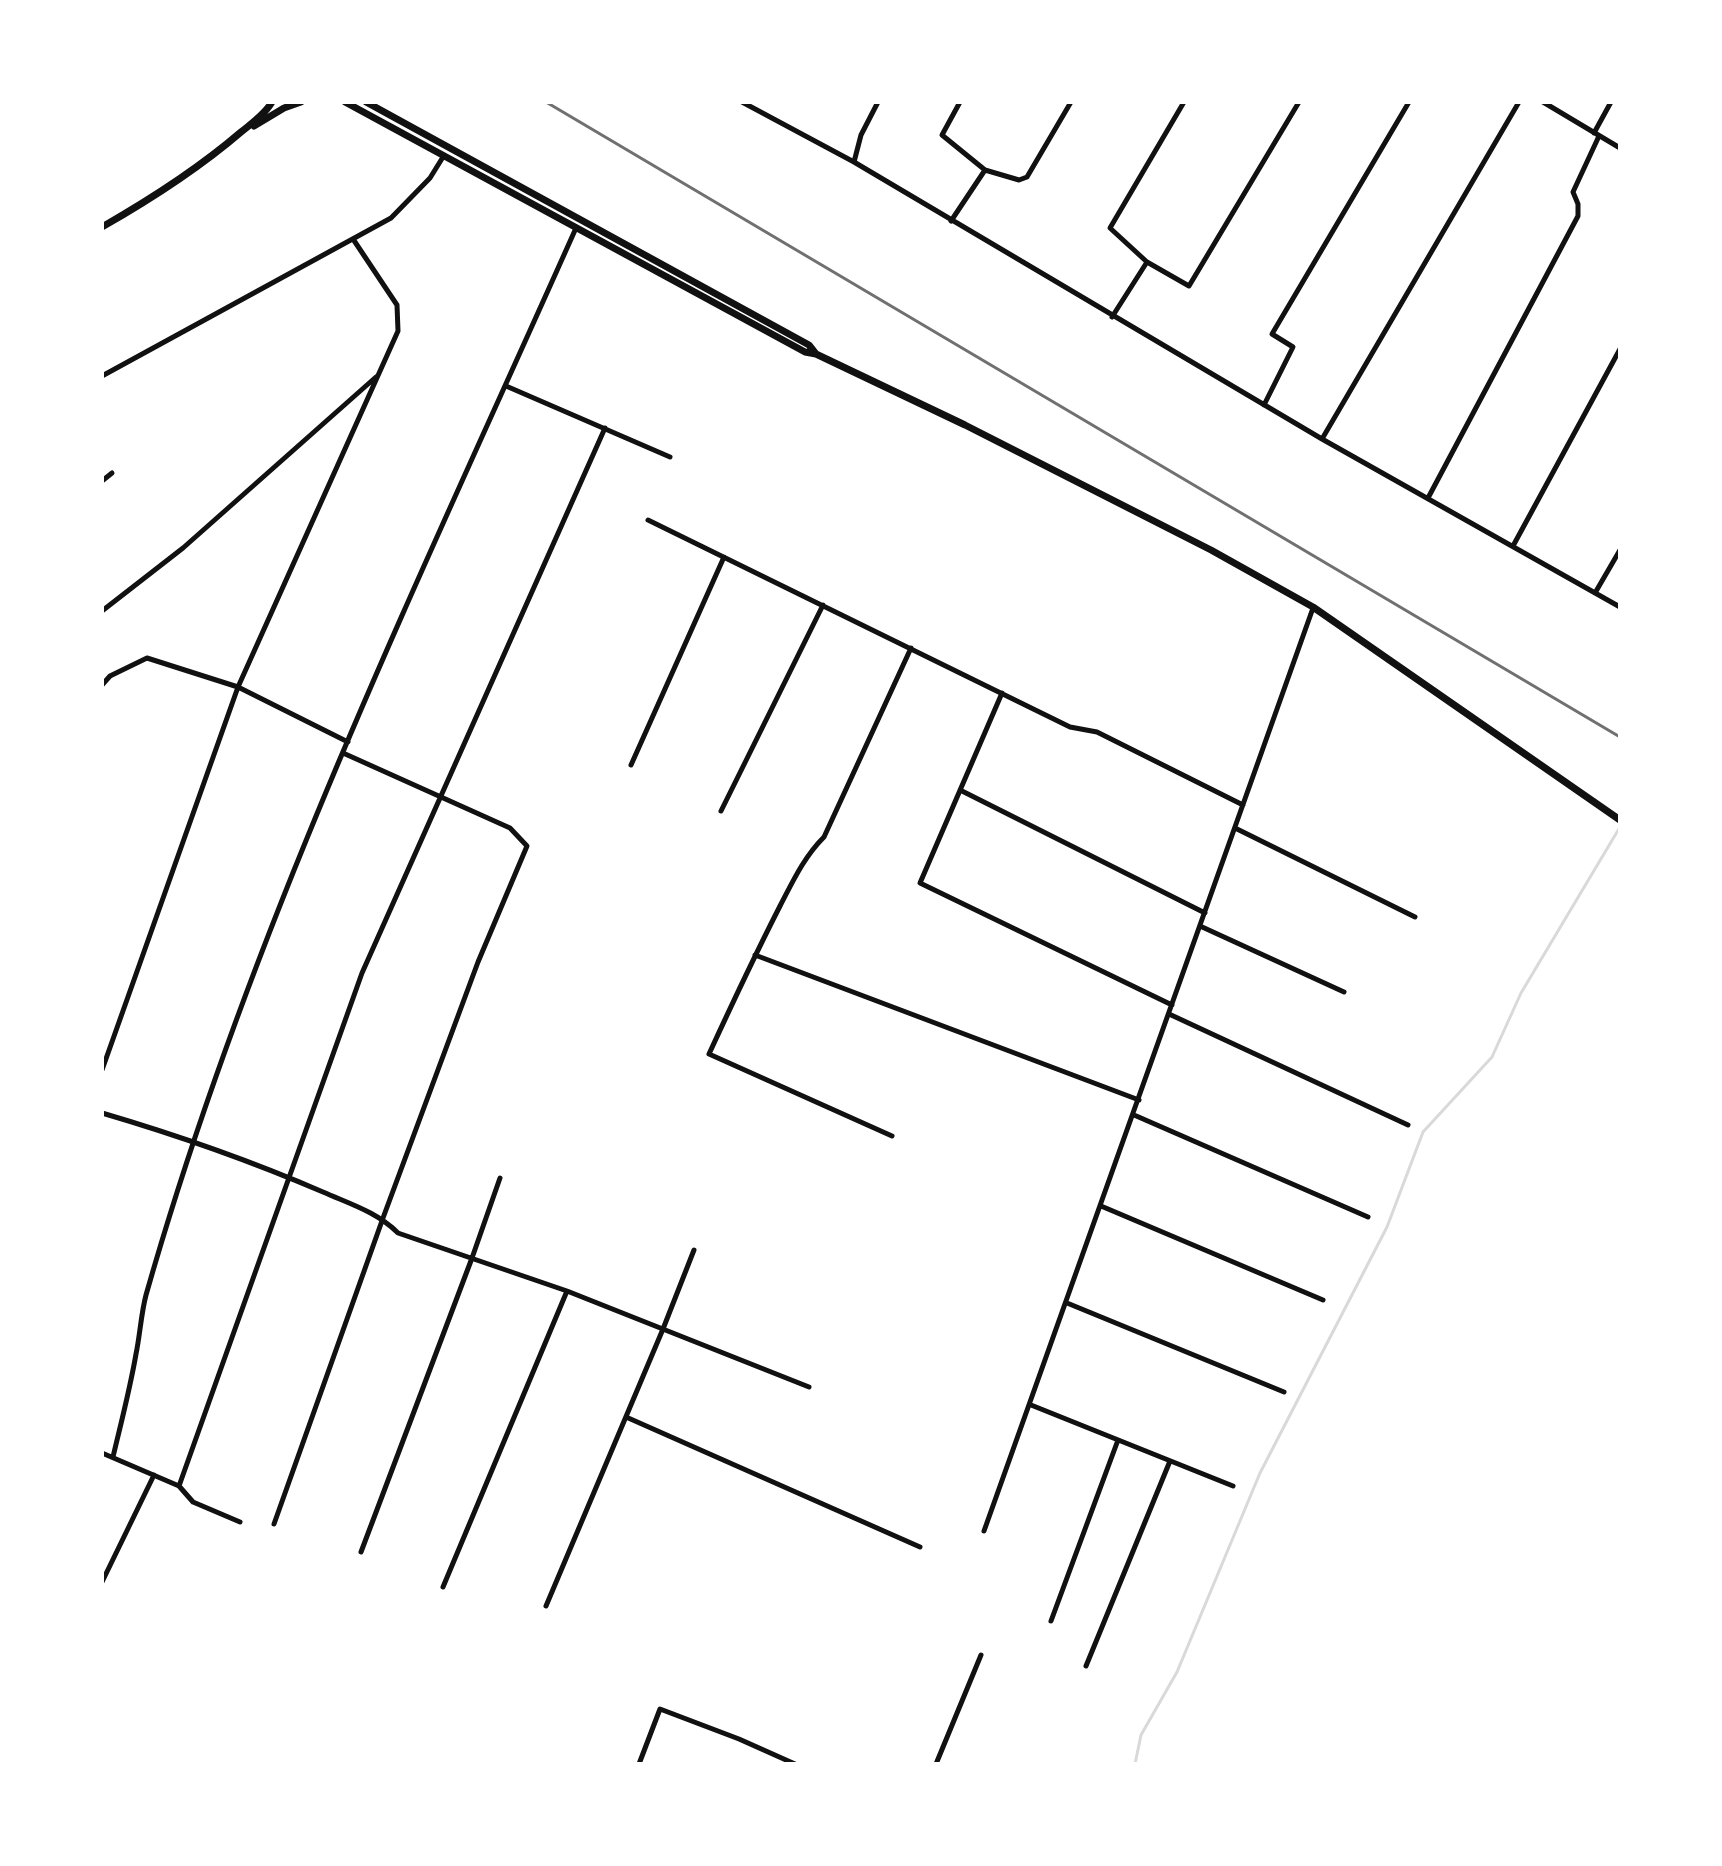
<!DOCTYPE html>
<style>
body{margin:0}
#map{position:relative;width:1722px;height:1866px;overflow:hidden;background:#fff;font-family:Mulish,sans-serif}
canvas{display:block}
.frame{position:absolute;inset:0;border:104px solid #fff;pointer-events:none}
</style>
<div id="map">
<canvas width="1722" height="1866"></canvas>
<div class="frame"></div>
</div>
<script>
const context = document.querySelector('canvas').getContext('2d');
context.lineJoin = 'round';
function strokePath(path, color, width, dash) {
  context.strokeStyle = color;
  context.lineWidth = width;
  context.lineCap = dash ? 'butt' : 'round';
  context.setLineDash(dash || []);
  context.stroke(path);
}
const stream = new Path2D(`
 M1135 1764 1141 1735 1177 1672 1260 1473 1387 1227 1423 1132 1492 1057 1521 993 1620 827`);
const minor = new Path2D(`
 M742 102 854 162 1322 439 1620 607
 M960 102 942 135 985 170 1019 180 1027 177 1071 102
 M1543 102 1620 148
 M1594 133 1611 102
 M854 162 861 135 878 102
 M951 221 985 170
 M1147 262 1189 286 1299 102
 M1112 317 1147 262 1110 228 1184 102
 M102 376 391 218 430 178 443 157
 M506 386 670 457
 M1264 405 1293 347 1272 334 1409 102
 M1322 439 1519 102
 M102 481 112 473
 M1428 498 1578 216V204L1573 192 1599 136
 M648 520 1070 727 1097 732 1243 805
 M1513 546 1620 349
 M1595 593 1620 550
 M102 611 183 548 376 377
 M102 685 110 676 147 658 238 687 348 742
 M1002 693 920 883 1172 1005
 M631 765 724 557
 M960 790 1205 913
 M721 811 823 605
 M1235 828 1415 917
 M1200 926 1344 992
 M755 955 1139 1100
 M1169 1014 1408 1125
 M102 1070 238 687 398 331 397 305 353 239
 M102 1113C177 1135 251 1161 323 1192 350 1204 377 1212 398 1233L567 1291 809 1387
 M1134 1115 1368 1217
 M892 1136 709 1054C732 1004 755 955 780 906 793 881 804 857 824 837L911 648
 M1101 1206 1323 1300
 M1067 1303 1284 1392
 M1031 1405 1233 1486
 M626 1417 920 1547
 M102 1453 179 1486 193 1502 240 1522
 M113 1457C121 1423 130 1389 136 1354 140 1335 141 1314 146 1295 251 926 420 578 576 228
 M179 1486 362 973 605 428
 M274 1524 383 1218 478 962 527 846 510 828 343 753
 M984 1531 1313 608
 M361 1552 472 1258 500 1178
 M102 1582 154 1475
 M443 1587 567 1291
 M546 1606 663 1329 694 1250
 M1051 1621 1118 1440
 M1086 1666 1170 1461
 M639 1764 660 1709 739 1739 795 1764
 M936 1764 981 1655`);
const secondary = new Path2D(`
 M345 102 805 352 816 354 965 425 1211 550 1313 607 1620 820
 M366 102 809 345 816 354
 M254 126 284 108 301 102
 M102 227C151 199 198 169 241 132 252 123 265 114 272 102`);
const rail = new Path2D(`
 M546 102 1620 737`);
strokePath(stream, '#d9d9d9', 3);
strokePath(minor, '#111', 5);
strokePath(secondary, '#111', 7);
strokePath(rail, '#707070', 3);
</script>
